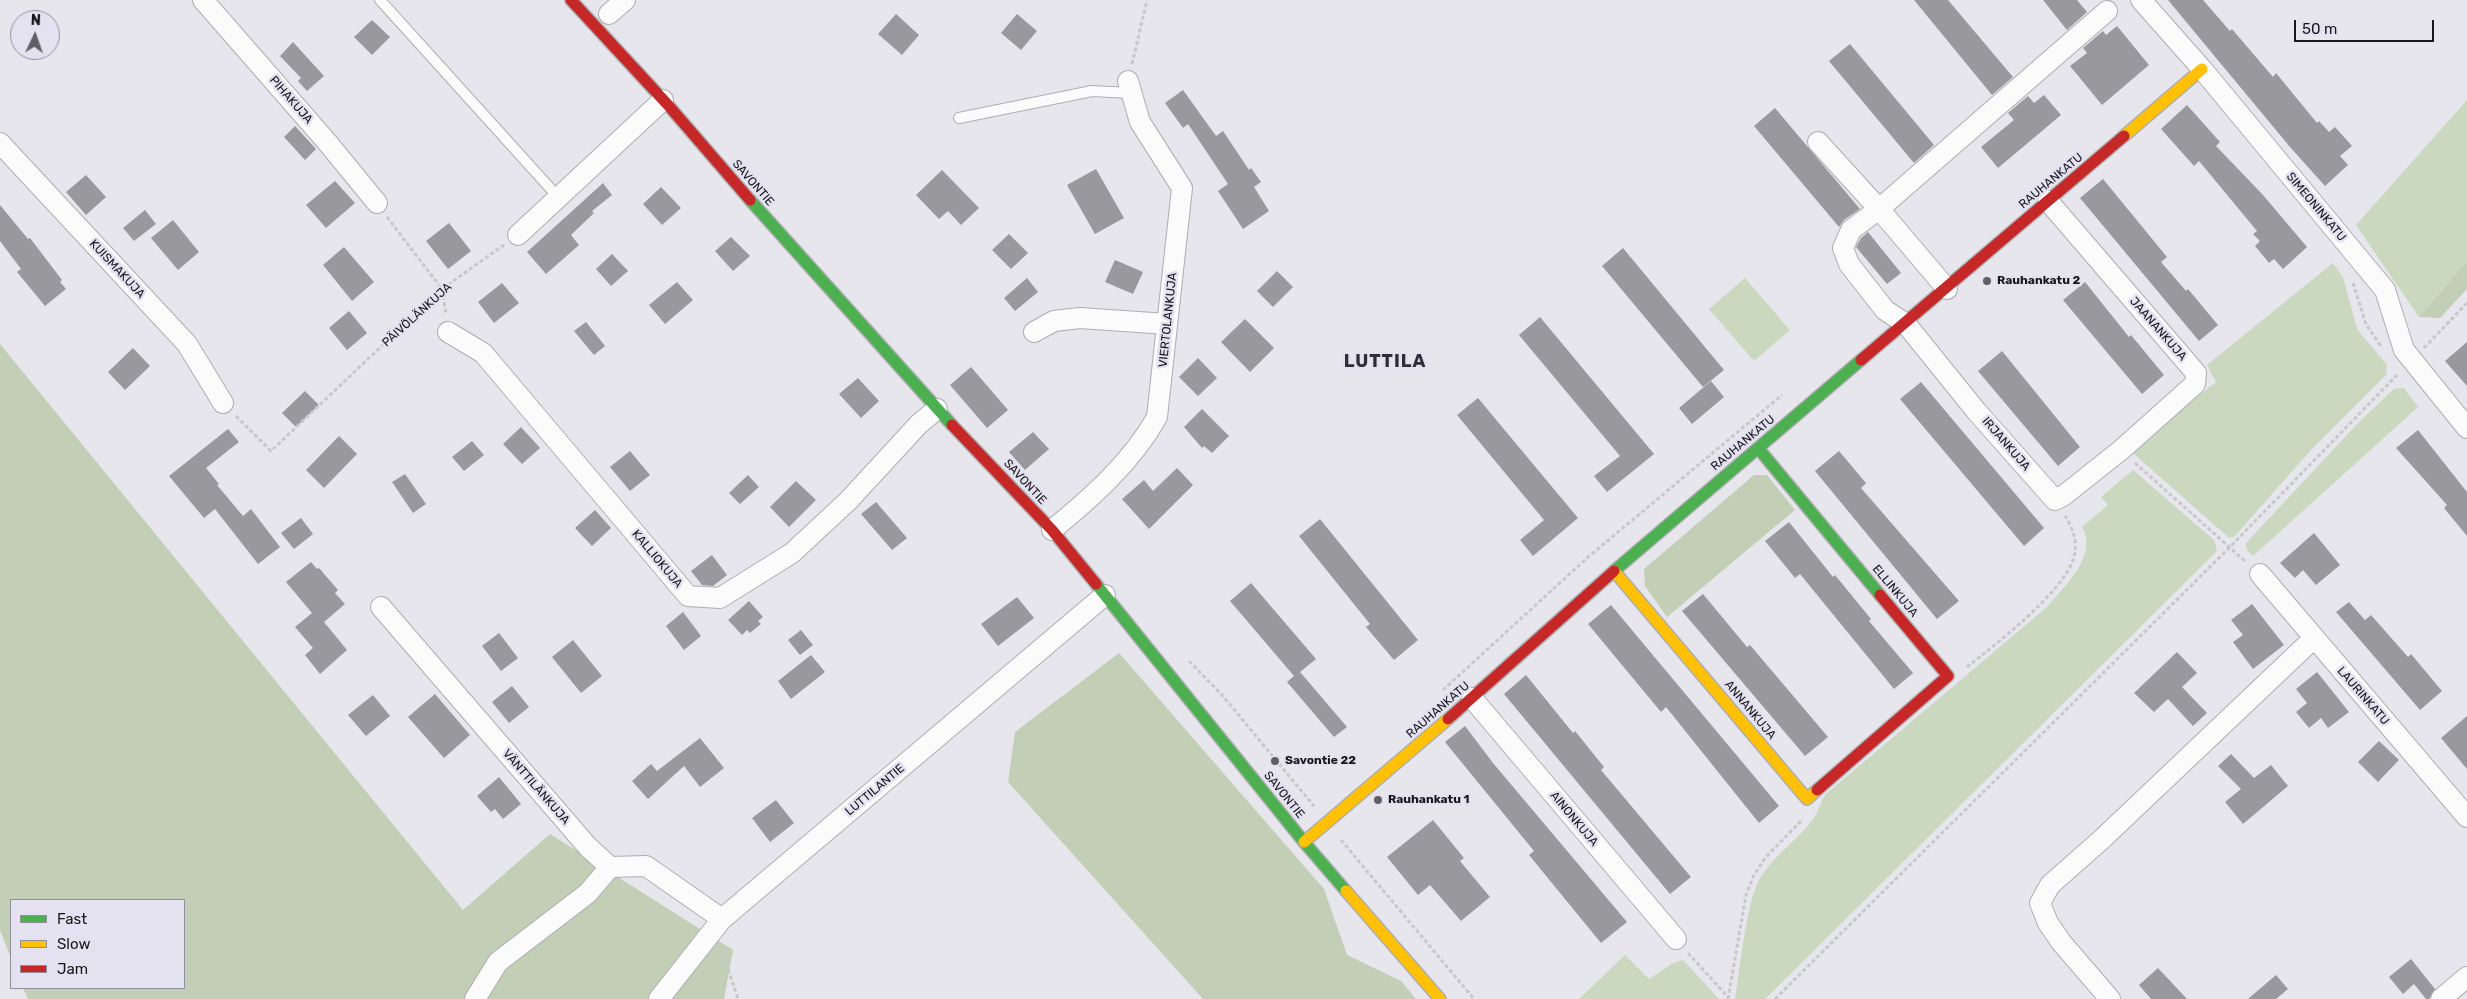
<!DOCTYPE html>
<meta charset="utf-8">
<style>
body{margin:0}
#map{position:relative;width:2467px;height:999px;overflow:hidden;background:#e6e6ec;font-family:Rubik,sans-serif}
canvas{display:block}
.legend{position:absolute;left:10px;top:899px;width:175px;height:90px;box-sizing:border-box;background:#e4e2f0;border:1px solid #92919b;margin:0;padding:6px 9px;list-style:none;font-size:15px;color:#18171c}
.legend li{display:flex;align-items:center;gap:10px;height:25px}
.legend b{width:25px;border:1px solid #92919b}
.north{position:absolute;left:10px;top:10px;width:50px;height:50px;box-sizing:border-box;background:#e4e2f0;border:1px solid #92919b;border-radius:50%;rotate:3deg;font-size:14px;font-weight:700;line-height:20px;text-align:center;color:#18171c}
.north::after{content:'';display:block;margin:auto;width:18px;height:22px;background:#605f65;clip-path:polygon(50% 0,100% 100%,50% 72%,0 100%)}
.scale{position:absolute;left:2294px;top:20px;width:140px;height:22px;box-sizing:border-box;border:2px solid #18171c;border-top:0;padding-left:6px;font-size:15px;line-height:18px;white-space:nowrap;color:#18171c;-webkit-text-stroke:4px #e4e2f0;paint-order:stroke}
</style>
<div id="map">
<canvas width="2467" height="999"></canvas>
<ul class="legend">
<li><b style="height:6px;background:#4caf50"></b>Fast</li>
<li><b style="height:6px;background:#ffc107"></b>Slow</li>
<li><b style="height:6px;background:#c62828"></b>Jam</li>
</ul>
<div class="north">N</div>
<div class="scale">50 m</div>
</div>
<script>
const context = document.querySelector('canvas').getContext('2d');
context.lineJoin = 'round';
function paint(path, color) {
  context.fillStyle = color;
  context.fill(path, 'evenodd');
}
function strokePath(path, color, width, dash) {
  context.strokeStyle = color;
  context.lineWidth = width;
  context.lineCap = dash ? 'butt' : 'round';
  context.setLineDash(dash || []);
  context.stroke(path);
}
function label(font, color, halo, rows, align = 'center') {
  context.font = font + ' Rubik,sans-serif';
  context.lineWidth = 5;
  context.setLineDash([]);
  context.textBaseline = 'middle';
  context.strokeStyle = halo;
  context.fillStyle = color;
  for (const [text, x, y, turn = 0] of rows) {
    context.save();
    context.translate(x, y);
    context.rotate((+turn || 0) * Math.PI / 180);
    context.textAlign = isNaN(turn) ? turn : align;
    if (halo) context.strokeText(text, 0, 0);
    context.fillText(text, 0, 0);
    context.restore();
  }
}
const green = new Path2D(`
 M2467 100V261L2419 317 2356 225Z
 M2333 263 2343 277 2357 329 2387 365 2386 375 2311 450 2234 537H2228L2134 454V446L2216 382 2207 365Z
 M1745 278 1790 330 1754 361 1709 309Z
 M2404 388 2418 407 2253 556 2247 550 2246 543 2360 421 2394 389Z
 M2133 470 2214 540 2217 551 1765 999H1735C1740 969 1746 903 1760 878 1774 855 1798 840 1814 818 1819 810 1820 802 1826 794L2047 607C2063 588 2099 555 2082 527L2108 505 2101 497Z
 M1625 955 1649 979 1673 963 1683 960 1719 999H1579Z`);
const forest = new Path2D(`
 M2467 261V289L2440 318 2419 317Z
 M0 344 463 910 550 834 733 950 724 999H28L23 988H184V900H11V958L0 930Z
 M1754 475H1767L1795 510 1667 617 1645 586 1644 569Z
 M1119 653 1324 889 1347 955 1401 981 1416 999H1203L1008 782 1015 732Z`);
const building = new Path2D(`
 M1914 0H1948L2013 77 1992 95Z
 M2043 0H2077L2087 12 2067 30Z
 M2168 0H2203L2230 31 2232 29 2273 77 2276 73 2317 123 2319 121 2329 132 2335 127 2352 146 2340 156 2348 165 2325 186 2290 147Z
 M896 14 919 35 902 55 878 34Z
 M1017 14 1037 31 1021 50 1001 33Z
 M372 20 390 37 372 55 354 37Z
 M2117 26 2149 65 2102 105 2070 66 2087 53 2083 48 2103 31 2106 35Z
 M293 42 324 76 307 91 298 81 301 78 280 56Z
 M1850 44 1934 145 1914 163 1829 61Z
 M1183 90 1216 136 1223 131 1249 170 1251 168 1261 182 1254 187 1269 211 1243 229 1218 191 1228 184 1188 124 1183 128 1165 103Z
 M2044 95 2061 115 1998 168 1981 147 2014 120 2008 113 2028 96 2034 103Z
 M2187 105 2220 142 2216 146 2263 195 2307 247 2283 269 2274 259 2269 263 2255 246 2260 241 2253 234 2257 231 2199 161 2194 166 2161 129Z
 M1775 108 1860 209 1844 220 1839 227 1754 126Z
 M295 126 316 149 305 160 284 137Z
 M1096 169 1124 218 1095 234 1067 185Z
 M942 170 979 208 961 225 948 211 939 219 916 195Z
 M86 175 106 197 86 215 66 192Z
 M2103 179 2167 257 2161 262 2186 291 2188 289 2218 325 2199 341 2080 198Z
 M335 181 355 203 326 228 306 205Z
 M603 183 612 195 592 211 594 213 571 235 579 245 546 274 527 252Z
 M661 187 681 208 662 225 643 204Z
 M0 205 28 239 30 238 62 280 60 282 66 289 45 306 17 272 21 269 0 241Z
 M145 210 156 224 134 241 123 228Z
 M173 220 199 252 178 270 151 238Z
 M449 223 471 251 448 269 426 241Z
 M1868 232 1901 273 1887 284 1856 247 1861 238Z
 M1009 234 1028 253 1011 269 992 250Z
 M731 237 750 256 733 271 715 251Z
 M344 247 374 282 352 301 323 265Z
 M1623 248 1724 370 1703 387 1602 266Z
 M612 254 628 271 611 286 596 269Z
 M1115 260 1143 272 1133 294 1105 282Z
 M1277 271 1293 287 1273 307 1257 291Z
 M1027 278 1038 292 1015 311 1004 298Z
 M677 282 693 300 665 324 649 305Z
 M2085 282 2129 337 2131 335 2164 375 2142 394 2063 300Z
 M502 283 519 303 494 323 478 302Z
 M349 311 367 333 347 350 329 328Z
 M1540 317 1654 454 1607 492 1594 476 1620 456 1519 335Z
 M1245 319 1274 348 1250 372 1221 342Z
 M586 322 605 346 594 355 574 331Z
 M2467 342V386L2445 361Z
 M133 348 150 366 125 390 108 372Z
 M2002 351 2080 447 2058 466 1978 371Z
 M1198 358 1217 378 1198 396 1179 377Z
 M971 367 1008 410 987 428 950 385Z
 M858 378 879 401 861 418 839 394Z
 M1711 381 1724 397 1692 424 1679 408Z
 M1921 382 2044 528 2024 546 1900 399Z
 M305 391 319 405 296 427 282 413Z
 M1478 398 1578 518 1533 556 1520 540 1544 520 1457 415Z
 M1202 409 1229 436 1212 453 1204 446 1202 448 1184 427Z
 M521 427 540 448 522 464 503 444Z
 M228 429 239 442 206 468 219 484 217 485 243 516 251 509 280 547 258 564 215 509 204 518 169 476Z
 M2418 430 2467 492V536L2444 508 2447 505 2396 448Z
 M1033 432 1049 449 1025 470 1009 452Z
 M339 436 357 454 324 488 306 470Z
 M472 441 484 455 464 471 452 457Z
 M630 451 650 475 630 491 610 467Z
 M1839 451 1866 483 1861 488 1959 601 1937 619 1815 471Z
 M1177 468 1193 485 1149 529 1122 499 1144 480 1153 491Z
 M405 474 426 504 413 513 392 482Z
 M748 475 759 487 740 504 729 493Z
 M796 481 816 500 789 527 770 507Z
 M876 502 907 538 892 550 861 514Z
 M595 510 611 528 592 546 575 528Z
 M301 518 313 534 294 549 281 533Z
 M1320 519 1418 640 1394 660 1366 627 1370 624 1299 536Z
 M1789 522 1833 577 1835 575 1871 619 1869 621 1913 673 1894 689 1800 574 1795 578 1765 541Z
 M2314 533 2340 565 2316 585 2303 570 2295 578 2280 563Z
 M712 555 727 575 713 586 702 585 691 571Z
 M311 562 317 569 319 568 338 590 335 593 345 604 324 622 347 650 320 674 305 655 313 648 295 627 312 613 286 582Z
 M1251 583 1316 659 1300 672 1347 727 1334 737 1287 682 1294 676 1230 601Z
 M1703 594 1747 647 1750 645 1828 737 1805 756 1682 611Z
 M1017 597 1034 618 998 646 981 624Z
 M749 601 763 617 758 621 761 624 750 633 747 630 742 635 728 620Z
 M2349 602 2365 620 2371 615 2408 657 2411 654 2442 691 2420 710 2336 612Z
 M2252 604 2284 645 2253 669 2233 642 2243 635 2231 620Z
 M1611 605 1779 806 1759 823 1666 707 1661 712 1588 624Z
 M683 612 701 636 684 650 666 626Z
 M801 630 813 645 800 655 788 640Z
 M499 633 518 658 501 671 482 646Z
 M573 640 602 676 581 693 552 657Z
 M2177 652 2197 673 2182 687 2207 713 2193 726 2168 699 2154 712 2134 693Z
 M811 655 825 672 791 699 778 681Z
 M2317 672 2349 712 2328 728 2321 718 2309 728 2296 712 2307 703 2296 689Z
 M1526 675 1573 733 1575 731 1604 767 1601 770 1691 877 1670 894 1504 694Z
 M512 686 529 707 509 723 492 702Z
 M435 694 470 735 444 758 408 717Z
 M373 695 390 716 366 736 348 715Z
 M2467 716V769L2441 738Z
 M1465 726 1493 763 1627 922 1601 943 1529 855 1534 851 1445 742Z
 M700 738 724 768 700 787 684 766 648 799 632 781 651 764 657 771Z
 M2379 741 2399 760 2378 782 2358 762Z
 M2231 754 2254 778 2271 765 2288 786 2243 824 2225 802 2241 789 2218 766Z
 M499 777 521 804 503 819 495 809 491 812 477 796Z
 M776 800 794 823 770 842 752 818Z
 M1433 820 1464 858 1460 861 1490 897 1461 921 1430 885 1418 895 1387 857Z
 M2411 959 2435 989 2429 999H2426L2414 984 2403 994 2389 977Z
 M2158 968 2187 999H2151L2139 985Z
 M2276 975 2288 989 2276 999H2248Z`);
const path = new Path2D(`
 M1132 64 1147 0
 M387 217 442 289 446 314
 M2353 283 2366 324 2382 348
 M2424 348 2467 303
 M236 416 271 451 442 289 504 245
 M2135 463 2246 562
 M1189 661 1222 695 1314 806
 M1967 667C1996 644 2064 592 2074 557 2078 542 2073 528 2065 516
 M1443 690 1587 558 1782 395
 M1341 840 1474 999
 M722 951 738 999
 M1688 953 1728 997
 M1728 999 1746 895 1753 877 1765 858 1803 819
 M1775 999 2229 548 2399 373`);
const lane = new Path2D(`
 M380 0 559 198
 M959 118 1092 91 1131 93`);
const street = new Path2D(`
 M203 0 327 142 377 203
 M2141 0 2202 69 2385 290 2404 350 2467 428
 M609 14 625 0
 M1818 142 1879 209 1947 289
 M0 143 187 344 223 403
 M2048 201 2196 373 2195 384 2121 450 2063 496 2055 500 1977 412 1906 324 1885 310 1849 264 1843 248 1851 230 1879 209 2107 11
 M518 235 663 100
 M448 332 483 353 688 596 720 598 792 553 848 501 919 424 937 409
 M1034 332 1054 321 1080 318 1167 324
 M1052 530C1091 498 1132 462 1157 417L1182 188 1140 122 1128 81
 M2260 574 2467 817
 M381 607 588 847 610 867 646 866 722 919
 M1472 698 1676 939
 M475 999 498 962 588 893 610 867
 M659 999 722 919 1105 595
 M2110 999 2061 942 2048 923 2040 903 2050 885 2101 840 2313 639
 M2441 999 2467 977`);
const fast = new Path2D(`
 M750 200 952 425
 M1758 448 1880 595
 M1614 571 1861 360
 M1096 584 1304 842 1346 891`);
const slow = new Path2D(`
 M2124 136 2202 69
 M1614 571 1807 799 1817 790
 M1304 842 1448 719
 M1346 891 1440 999`);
const jam = new Path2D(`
 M571 0 668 105 750 200
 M1861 360 2124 136
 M952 425 1052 530 1096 584
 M1448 719 1614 571
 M1817 790 1948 676 1880 595`);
const markers = [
 [1987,281,5,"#605f65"],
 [1275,761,5,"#605f65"],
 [1378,800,5,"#605f65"]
];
const streetNames = [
 ["PIHAKUJA",291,100,49],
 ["RAUHANKATU",2051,181,-40],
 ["SAVONTIE",753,183,49],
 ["SIMEONINKATU",2316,207,50],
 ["KUISMAKUJA",117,269,47],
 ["PÄIVÖLÄNKUJA",417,315,-42],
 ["VIERTOLANKUJA",1168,320,-84],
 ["JAANANKUJA",2158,329,49],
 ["RAUHANKATU",1743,443,-40],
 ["IRJANKUJA",2006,444,49],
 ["SAVONTIE",1025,482,47],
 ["KALLIOKUJA",657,559,50],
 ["ELLINKUJA",1895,591,50],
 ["LAURINKATU",2363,696,49],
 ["RAUHANKATU",1438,710,-41],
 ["ANNANKUJA",1750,710,50],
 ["VÄNTTILÄNKUJA",536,787,49],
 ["LUTTILANTIE",875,790,-40],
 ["SAVONTIE",1284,795,51],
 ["AINONKUJA",1574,819,50]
];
const poiNames = [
 ["Rauhankatu 2",1997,281],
 ["Savontie 22",1285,761],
 ["Rauhankatu 1",1388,800]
];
const districtNames = [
 ["LUTTILA",1385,362]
];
paint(green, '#cad8bf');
paint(forest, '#c2cfb6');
paint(building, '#99989d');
strokePath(lane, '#adadb2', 12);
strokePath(street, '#adadb2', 22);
strokePath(fast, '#adadb2', 14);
strokePath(slow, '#adadb2', 14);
strokePath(jam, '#adadb2', 14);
strokePath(path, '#c8c7c9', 3, [4, 2.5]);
strokePath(lane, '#fbfbfc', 10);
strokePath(street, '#fbfbfc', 20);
strokePath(fast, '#4caf50', 11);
strokePath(slow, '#ffc107', 11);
strokePath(jam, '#c62828', 11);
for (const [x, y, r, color] of markers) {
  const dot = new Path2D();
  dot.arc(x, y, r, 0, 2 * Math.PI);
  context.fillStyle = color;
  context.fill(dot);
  strokePath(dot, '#e4e2f0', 2);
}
label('12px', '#18171c', '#e4e2f0', streetNames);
label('bold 12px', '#18171c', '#e4e2f0', poiNames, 'left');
context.letterSpacing = '1px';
label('bold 18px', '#2f2d38', '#e4e2f0', districtNames);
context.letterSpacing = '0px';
</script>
